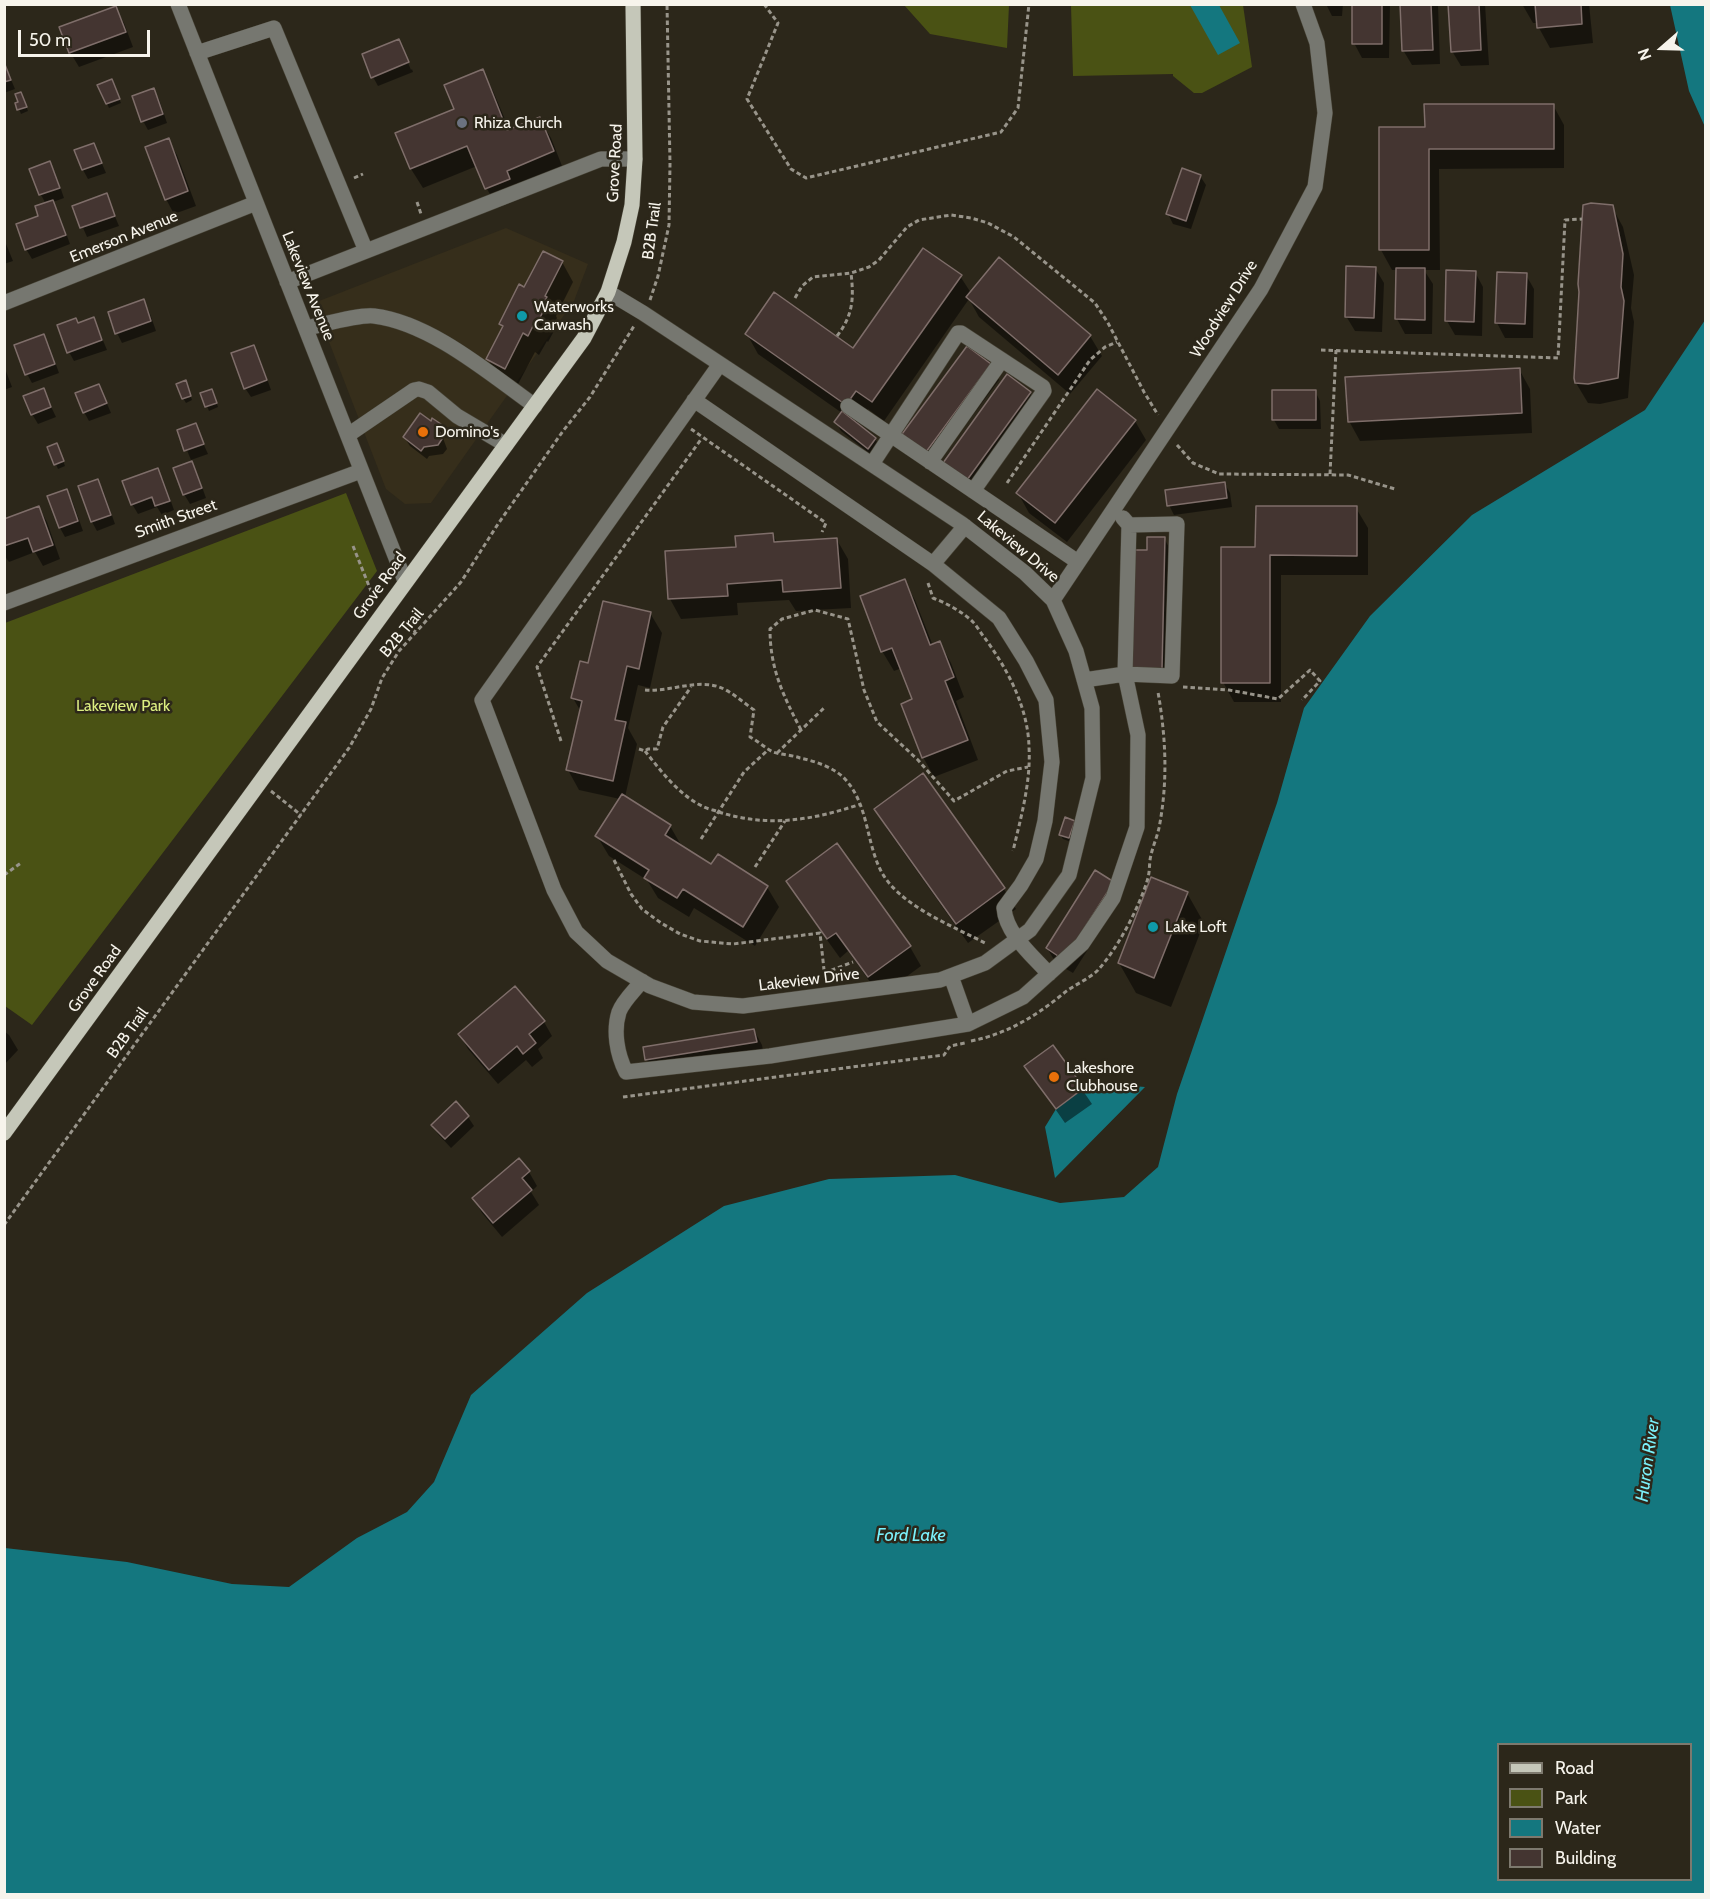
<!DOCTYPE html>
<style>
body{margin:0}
#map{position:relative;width:1710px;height:1899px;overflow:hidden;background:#2c271a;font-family:Cabin,sans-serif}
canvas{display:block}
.frame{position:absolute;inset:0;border:6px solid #f7f4ec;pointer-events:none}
.legend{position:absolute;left:1497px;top:1743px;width:195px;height:138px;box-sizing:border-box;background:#2c271a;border:2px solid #7d796e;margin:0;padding:8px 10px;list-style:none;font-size:18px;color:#f7f4ec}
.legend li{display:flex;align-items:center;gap:12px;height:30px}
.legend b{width:30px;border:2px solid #7d796e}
.north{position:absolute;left:1632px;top:18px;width:60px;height:60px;-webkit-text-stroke:4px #2c271a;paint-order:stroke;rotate:250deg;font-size:16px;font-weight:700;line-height:24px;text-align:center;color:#f7f4ec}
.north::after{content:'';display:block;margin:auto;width:21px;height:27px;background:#f7f4ec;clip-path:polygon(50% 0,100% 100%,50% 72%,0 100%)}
.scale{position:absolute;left:18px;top:30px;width:132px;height:27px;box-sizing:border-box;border:3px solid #f7f4ec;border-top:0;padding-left:8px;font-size:18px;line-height:21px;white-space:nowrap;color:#f7f4ec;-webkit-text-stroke:4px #2c271a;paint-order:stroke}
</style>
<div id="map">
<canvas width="1710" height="1899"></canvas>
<div class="frame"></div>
<ul class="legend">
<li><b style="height:8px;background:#c5c7b9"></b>Road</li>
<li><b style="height:16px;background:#4a5214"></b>Park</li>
<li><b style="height:16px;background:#14777f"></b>Water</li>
<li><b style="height:16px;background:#443531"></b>Building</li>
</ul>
<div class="north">N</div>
<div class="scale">50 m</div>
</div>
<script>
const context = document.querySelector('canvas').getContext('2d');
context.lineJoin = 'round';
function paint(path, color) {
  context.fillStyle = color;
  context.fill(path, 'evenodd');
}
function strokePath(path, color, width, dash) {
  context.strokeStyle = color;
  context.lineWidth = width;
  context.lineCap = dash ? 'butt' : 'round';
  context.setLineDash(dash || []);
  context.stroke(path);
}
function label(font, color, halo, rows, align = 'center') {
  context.font = font + ' Cabin,sans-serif';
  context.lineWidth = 5;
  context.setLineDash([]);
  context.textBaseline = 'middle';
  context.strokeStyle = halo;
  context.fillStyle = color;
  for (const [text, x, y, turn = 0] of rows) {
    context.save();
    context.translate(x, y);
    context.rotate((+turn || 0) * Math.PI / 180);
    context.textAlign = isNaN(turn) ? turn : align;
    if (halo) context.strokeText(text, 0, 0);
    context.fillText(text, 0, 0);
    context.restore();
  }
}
const built = new Path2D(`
 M506 228 588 264 574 301 431 503 405 504 386 489 314 303Z`);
const green = new Path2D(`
 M904 5H1009L1007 48 930 34Z
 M1071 5H1243L1252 67 1202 93H1194L1173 76V74L1073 76Z
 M346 493 377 571 32 1025 5 1006V623Z`);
const water = new Path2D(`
 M1190 5H1219L1240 43 1218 55Z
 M1670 5H1705V127L1689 91Z
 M1705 320V1894H5V1548L127 1562 232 1584 289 1587 357 1538 407 1512 434 1482 471 1395 587 1293 724 1206 829 1179 955 1175 1060 1203 1124 1197 1158 1167 1177 1094 1277 803 1304 708 1370 616 1472 515 1645 410ZM1498 1744H1690V1880H1498Z
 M1096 1083 1145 1087 1055 1178 1045 1127 1056 1109 1084 1088Z`);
const shadow = new Path2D(`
 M1326 4H1343L1342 16H1332Z
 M1354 4H1390L1389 58H1362L1354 43Z
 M1402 4H1438L1440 64 1412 65 1403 50Z
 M1450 4H1485L1489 65 1461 66 1452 51Z
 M1522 4H1589L1593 43 1550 48 1539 28 1538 23H1533Z
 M116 8 124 23 133 47 79 67 70 52Z
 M399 41 411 70 412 69 413 72 378 86 373 77Z
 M4 63 15 89 4 93Z
 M482 71 493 91 510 131 539 119 551 138 564 171 517 191 521 199 498 208 487 189 477 166 423 188 411 169 397 134 456 109Z
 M113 85 121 103 109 108 99 86Z
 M153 90 159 99 167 123 148 130 143 121Z
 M23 98 28 111 21 114 19 109Z
 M1553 105 1564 125V168L1439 169 1440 270H1424L1433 284 1432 334H1405L1397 319V270H1392L1381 250 1426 129Z
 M168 140 177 155 196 206 174 214 166 199Z
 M94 145 106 173 88 179 83 170Z
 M49 163 55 172 64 198 53 202 58 211 70 244 32 259 26 249 46 204 41 195 31 169Z
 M1200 176 1206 185 1191 229 1173 224 1168 214Z
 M106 195 119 226 87 237 74 207Z
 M1612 207 1623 227 1634 275 1631 308 1634 322 1628 398 1600 404 1588 403 1576 383Z
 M4 239 13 261 4 264Z
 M1000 259 1090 336 1102 356 1070 394 979 317 969 299 884 421 868 409 857 424 875 439 881 448 874 457 841 431 836 422 842 413 758 354 747 334 853 350 960 276 971 293Z
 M562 262 573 282 556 316 557 318 552 328 554 331 548 342 547 341 539 355 535 352 516 388 499 379 488 359 503 329 501 324 525 289Z
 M1375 268 1384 283 1382 332 1355 331 1346 316Z
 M1475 272 1483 287 1482 336 1455 335 1447 321Z
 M1526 275 1534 289 1533 338H1505L1497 323Z
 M143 301 149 311 156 331 122 343 117 333Z
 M94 319 107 350 74 361 69 352 78 325Z
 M44 336 49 345 59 373 32 383 27 374Z
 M253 347 259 356 271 390 251 397 245 388Z
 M990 365 999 380 935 466 912 449Z
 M4 366 12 387 4 390Z
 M1519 369 1530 389 1532 433 1360 441 1349 421Z
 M99 385 111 413 89 421 84 412Z
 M187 386 192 400 186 403 183 398Z
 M43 390 56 417 38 424 32 414Z
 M1315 391 1320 401 1321 429H1279L1274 420Z
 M1030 393 1038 408 976 494 953 477Z
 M202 394 214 395 218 407 209 411Z
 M1135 421 1146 440 1067 542 1029 513 1018 493Z
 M195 425 208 454 191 460 179 431Z
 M439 426 445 435 443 438 447 449 443 454 429 456 427 459 410 446 404 437Z
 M49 448 59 449 65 466 58 469Z
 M192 463 197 473 206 498 190 504 184 494Z
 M158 470 163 479 174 510 162 515 157 507 138 514 132 504Z
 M97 481 103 490 115 524 97 531 92 522Z
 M1225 484 1230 493 1232 507 1174 515 1169 505Z
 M66 491 72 500 83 531 65 537 60 528Z
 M39 508 47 522 60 559 43 566 35 552 9 562 4 555V520Z
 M1356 508 1368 528V575H1281V702H1234L1223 682 1257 549Z
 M773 535 778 544 837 540 848 559 851 608 796 611 789 600 737 603 738 615 681 619 670 599 737 548Z
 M1164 538 1172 553 1170 683 1142 682 1133 668 1148 552Z
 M904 581 915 600 933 646 940 643 951 663 964 697 956 701 978 760 934 777 923 757 914 700 902 668 894 671 882 651Z
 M650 613 662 633 650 688 638 685 628 728 637 744 625 797 670 826 681 845 712 866 767 887 779 907 755 946 694 908 689 917 658 898 647 880 609 856 597 836 620 799 579 790 568 770 581 712 573 698 590 665Z
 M923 775 1004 889 1016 909 968 943 887 829 876 809Z
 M1074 822 1071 842 1063 839 1060 835Z
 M1096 872 1121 897 1073 973 1056 963 1047 948Z
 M788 881 910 947 921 966 880 996 848 951 840 958 799 901Z
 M1187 893 1204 923 1171 1007 1136 993 1119 963Z
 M544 1022 552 1036 538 1049 543 1058 532 1067 526 1060 498 1084 468 1049 460 1035Z
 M754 1030 762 1045 764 1056 655 1074 647 1060Z
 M4 1031 9 1035 18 1050 4 1065Z
 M1053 1047 1092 1104 1065 1123 1026 1067Z
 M468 1117 474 1126 451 1148 438 1134 433 1125Z
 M529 1172 537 1186 531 1192 539 1205 502 1237 482 1213 474 1199Z`);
const building = new Path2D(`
 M1352 4H1382V44H1352Z
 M1400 4H1431L1433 50 1402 51Z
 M1448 4H1479L1481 50 1451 52Z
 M1535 4H1581L1582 24 1537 28Z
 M116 6 126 32 69 53 59 27Z
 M399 39 409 62 371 78 362 54Z
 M4 62 11 80 4 82Z
 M483 69 507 130 540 117 554 151 507 171 510 179 485 189 467 146 410 169 395 133 454 109 444 85Z
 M112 79 120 99 106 104 97 85Z
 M154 88 163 114 141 122 132 96Z
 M21 92 27 107 17 110 15 103 18 102 15 94Z
 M1424 104H1554V149H1429V250H1379V127H1425Z
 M169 138 188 191 165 200 145 147Z
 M94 143 102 163 82 170 74 150Z
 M50 161 60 188 39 195 29 169Z
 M1182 168 1201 175 1186 221 1166 214Z
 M107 193 115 216 80 228 72 206Z
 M53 200 66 235 25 250 16 224 38 216 35 206Z
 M1591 203 1613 205 1623 254 1621 287 1624 301 1618 378 1588 384 1575 383 1574 378 1579 292 1578 284 1583 205Z
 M923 248 962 275 872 402 856 391 846 405 745 334 774 292 853 348Z
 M543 251 563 261 545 296 547 297 541 308 544 310 537 323 535 322 528 336 523 333 505 369 486 359 503 326 499 324 519 284 524 287Z
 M999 257 1091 335 1058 375 966 297Z
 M1346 266 1376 267 1374 318 1345 317Z
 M1396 268H1425V320L1395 319Z
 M1446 270 1476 271 1474 322 1445 321Z
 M1497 272 1527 273 1525 324 1495 323Z
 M144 299 151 321 115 334 108 312Z
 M94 317 102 340 67 353 57 325 76 318 78 323Z
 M44 334 55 364 25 375 14 345Z
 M254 345 267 380 244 389 231 353Z
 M967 346 991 364 926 452 902 434Z
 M1520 368 1522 413 1348 422 1345 377Z
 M1007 374 1031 392 967 480 943 463Z
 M186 380 191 396 182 399 176 384Z
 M99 384 107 403 83 413 75 393Z
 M44 388 51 407 31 415 23 396Z
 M212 389 217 403 205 407 200 393Z
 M1097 389 1136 420 1055 523 1016 493Z
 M1272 390H1316V420H1272Z
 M842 411 876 438 868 449 834 422Z
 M420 413 431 421 432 418 441 424 438 428 442 439 438 445 424 447 421 451 403 437Z
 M196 423 204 444 184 451 177 430Z
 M57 443 64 461 54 465 47 447Z
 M192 461 202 488 183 495 173 468Z
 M158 468 170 501 155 506 152 497 131 505 122 481Z
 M98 479 111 515 91 522 78 486Z
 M1225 482 1227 498 1167 506 1165 490Z
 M67 489 78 521 59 528 47 496Z
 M39 506 53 545 33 552 28 538 4 546V519Z
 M1256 506H1357V556L1270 555V683H1221V547H1255Z
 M773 533 774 542 837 538 841 588 783 592 782 580 727 584 728 596 668 599 665 551 736 547 735 536Z
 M1147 537H1165L1162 669 1132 668 1134 550H1147Z
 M905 579 930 645 940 641 954 677 945 681 968 740 922 758 901 704 912 699 892 648 881 652 860 596Z
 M603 601 651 612 639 669 627 666 615 720 626 722 613 781 566 770 582 701 571 698 580 661 588 663Z
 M923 773 1005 888 956 924 874 809Z
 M622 794 671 825 665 835 711 864 718 854 768 886 743 927 683 889 677 898 644 878 649 870 595 836Z
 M1065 817 1075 821 1069 838 1059 835Z
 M837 843 911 946 868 977 836 933 827 939 786 881Z
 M1095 870 1114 882 1064 960 1046 948Z
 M1151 877 1188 892 1154 978 1118 963Z
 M515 986 545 1021 529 1034 536 1043 523 1054 517 1046 489 1070 458 1034Z
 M754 1029 757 1042 645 1060 643 1047Z
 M1053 1045 1084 1088 1056 1109 1024 1066Z
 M456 1101 469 1116 445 1139 431 1125Z
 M519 1158 530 1171 522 1178 532 1190 493 1223 472 1198Z`);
const path = new Path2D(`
 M764 4 778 23 747 99 791 169 806 178 1001 132 1018 108 1029 4
 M354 178 363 174
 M417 202 421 214
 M795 298 802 286 813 277 851 273 869 267 879 260 907 227 919 220 951 215 971 218 988 223 1014 237 1095 303 1108 323 1144 392 1158 415
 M650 300 658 276 669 225 670 164 667 4
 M837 336C853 315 854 299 851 273
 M1321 350 1558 358 1565 220 1582 219
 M691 429 826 523 822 532
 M1177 445 1193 463 1219 474 1348 475 1395 489
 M1330 474 1336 350
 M1007 483 1090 360 1105 347 1117 342
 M353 546 371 591
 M928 583 933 598C946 603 963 612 973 622 977 626 980 632 984 637 1007 668 1028 707 1029 747 1031 782 1021 817 1013 851
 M407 627 416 632
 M1183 687 1229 690 1278 699 1310 670 1320 681 1302 700
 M645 690C669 692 697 679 719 687 731 691 744 703 754 710L750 737C758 741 765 748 773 752 782 755 792 755 800 758 815 761 835 768 845 779 868 804 866 840 880 869 897 905 953 926 987 944
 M801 730C783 695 770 669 770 629L782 619 815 610 848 619 864 690 877 722 918 760 954 801 1007 771 1028 767
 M561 741 537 667 702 438
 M639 749 645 751 648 749H657L663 727 691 687
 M645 751C661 771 678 794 702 806 707 809 714 810 719 812 769 828 813 820 861 804
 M777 753 824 708
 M271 791 301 815
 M701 839 744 772 769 749
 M614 860 631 894 642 909 661 923 680 934 700 941 733 944 820 933 825 979
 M755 867 785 821
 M4 875 21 863
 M824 973 853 962
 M971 1041C1007 1034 1036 1016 1064 993 1074 985 1089 979 1098 970 1118 948 1140 906 1148 878 1150 870 1149 862 1151 855 1153 846 1157 837 1159 828 1168 782 1166 738 1158 692
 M623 1097 944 1055 950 1046 965 1043
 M4 1225 349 748 371 709 382 678 399 651 461 582 498 524 563 431 590 397 634 326`);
const minor = new Path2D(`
 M178 4 405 581
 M197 53 274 28 366 251
 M287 282 601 159H635
 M608 292 643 313 962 524 1025 573 1053 600 1076 651 1092 708 1093 778 1069 875 1030 930 985 963 940 980 743 1006 693 1002 650 986 607 961 576 932 554 890 482 700 720 364
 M4 303 256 203
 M306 328C322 325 360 314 374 316 431 323 490 374 535 406
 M694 400 933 564 999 618 1026 661 1046 700 1052 762 1045 821 1036 859 1021 885 1004 908C1006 934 1032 955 1049 974
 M848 406 1078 562
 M348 435 414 390 419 389 428 392 457 416 506 445
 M930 462 1002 360
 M872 464 958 333H961L1043 387 1044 391 973 491
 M933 564 965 526
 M1053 600 1261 289 1315 187 1325 113 1317 43 1303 4
 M4 603 361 471
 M1084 680 1125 674 1129 525 1123 518
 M951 976 968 1024
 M642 981C635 990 623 1001 619 1012 613 1031 617 1054 626 1072L770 1056 968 1024 1023 997 1082 944 1113 898 1137 827 1138 735 1125 674 1172 676 1177 524 1129 525`);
const major = new Path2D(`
 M4 1133 584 338 608 292 624 242 632 205 635 159 633 4`);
const markers = [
 [462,123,6,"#6b7280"],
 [522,316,6,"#0f9aa8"],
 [423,432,6,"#e8710a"],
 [1153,927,6,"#0f9aa8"],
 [1054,1077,6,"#e8710a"]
];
const poiNames = [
 ["Rhiza Church",474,123],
 ["Waterworks",534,307],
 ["Carwash",534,325],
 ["Domino's",435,432],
 ["Lake Loft",1165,927],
 ["Lakeshore",1066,1068],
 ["Clubhouse",1066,1086]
];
const streetNames = [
 ["Grove Road",615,163,-87],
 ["B2B Trail",652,231,-82],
 ["Emerson Avenue",124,237,-22],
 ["Lakeview Avenue",308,286,68],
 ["Woodview Drive",1224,309,-58],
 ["Smith Street",176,519,-20],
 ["Lakeview Drive",1018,547,40],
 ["Grove Road",380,586,-54],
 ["B2B Trail",402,633,-50],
 ["Grove Road",95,979,-54],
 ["Lakeview Drive",809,980,-7],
 ["B2B Trail",128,1033,-54]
];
const parkNames = [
 ["Lakeview Park",123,706]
];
const waterNames = [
 ["Huron River",1648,1460,-82],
 ["Ford Lake",911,1536]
];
paint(built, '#362e1b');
paint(green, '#4a5214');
paint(water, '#14777f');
paint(shadow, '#0007');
paint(building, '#443531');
strokePath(building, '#7f6e6a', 1.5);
strokePath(minor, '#484437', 16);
strokePath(major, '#484437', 16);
strokePath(path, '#98948a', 3, [4.5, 3]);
strokePath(minor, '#767770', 15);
strokePath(major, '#c5c7b9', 15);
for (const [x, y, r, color] of markers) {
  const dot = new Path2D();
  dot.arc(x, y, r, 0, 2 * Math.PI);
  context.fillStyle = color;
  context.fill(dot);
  strokePath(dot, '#2c271a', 2);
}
label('16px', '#f7f4ec', '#2c271a', poiNames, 'left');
label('16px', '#f7f4ec', '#2c271a', streetNames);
label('16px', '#dcee81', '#2c271a', parkNames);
label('italic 18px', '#7bf2fc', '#2c271a', waterNames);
</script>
